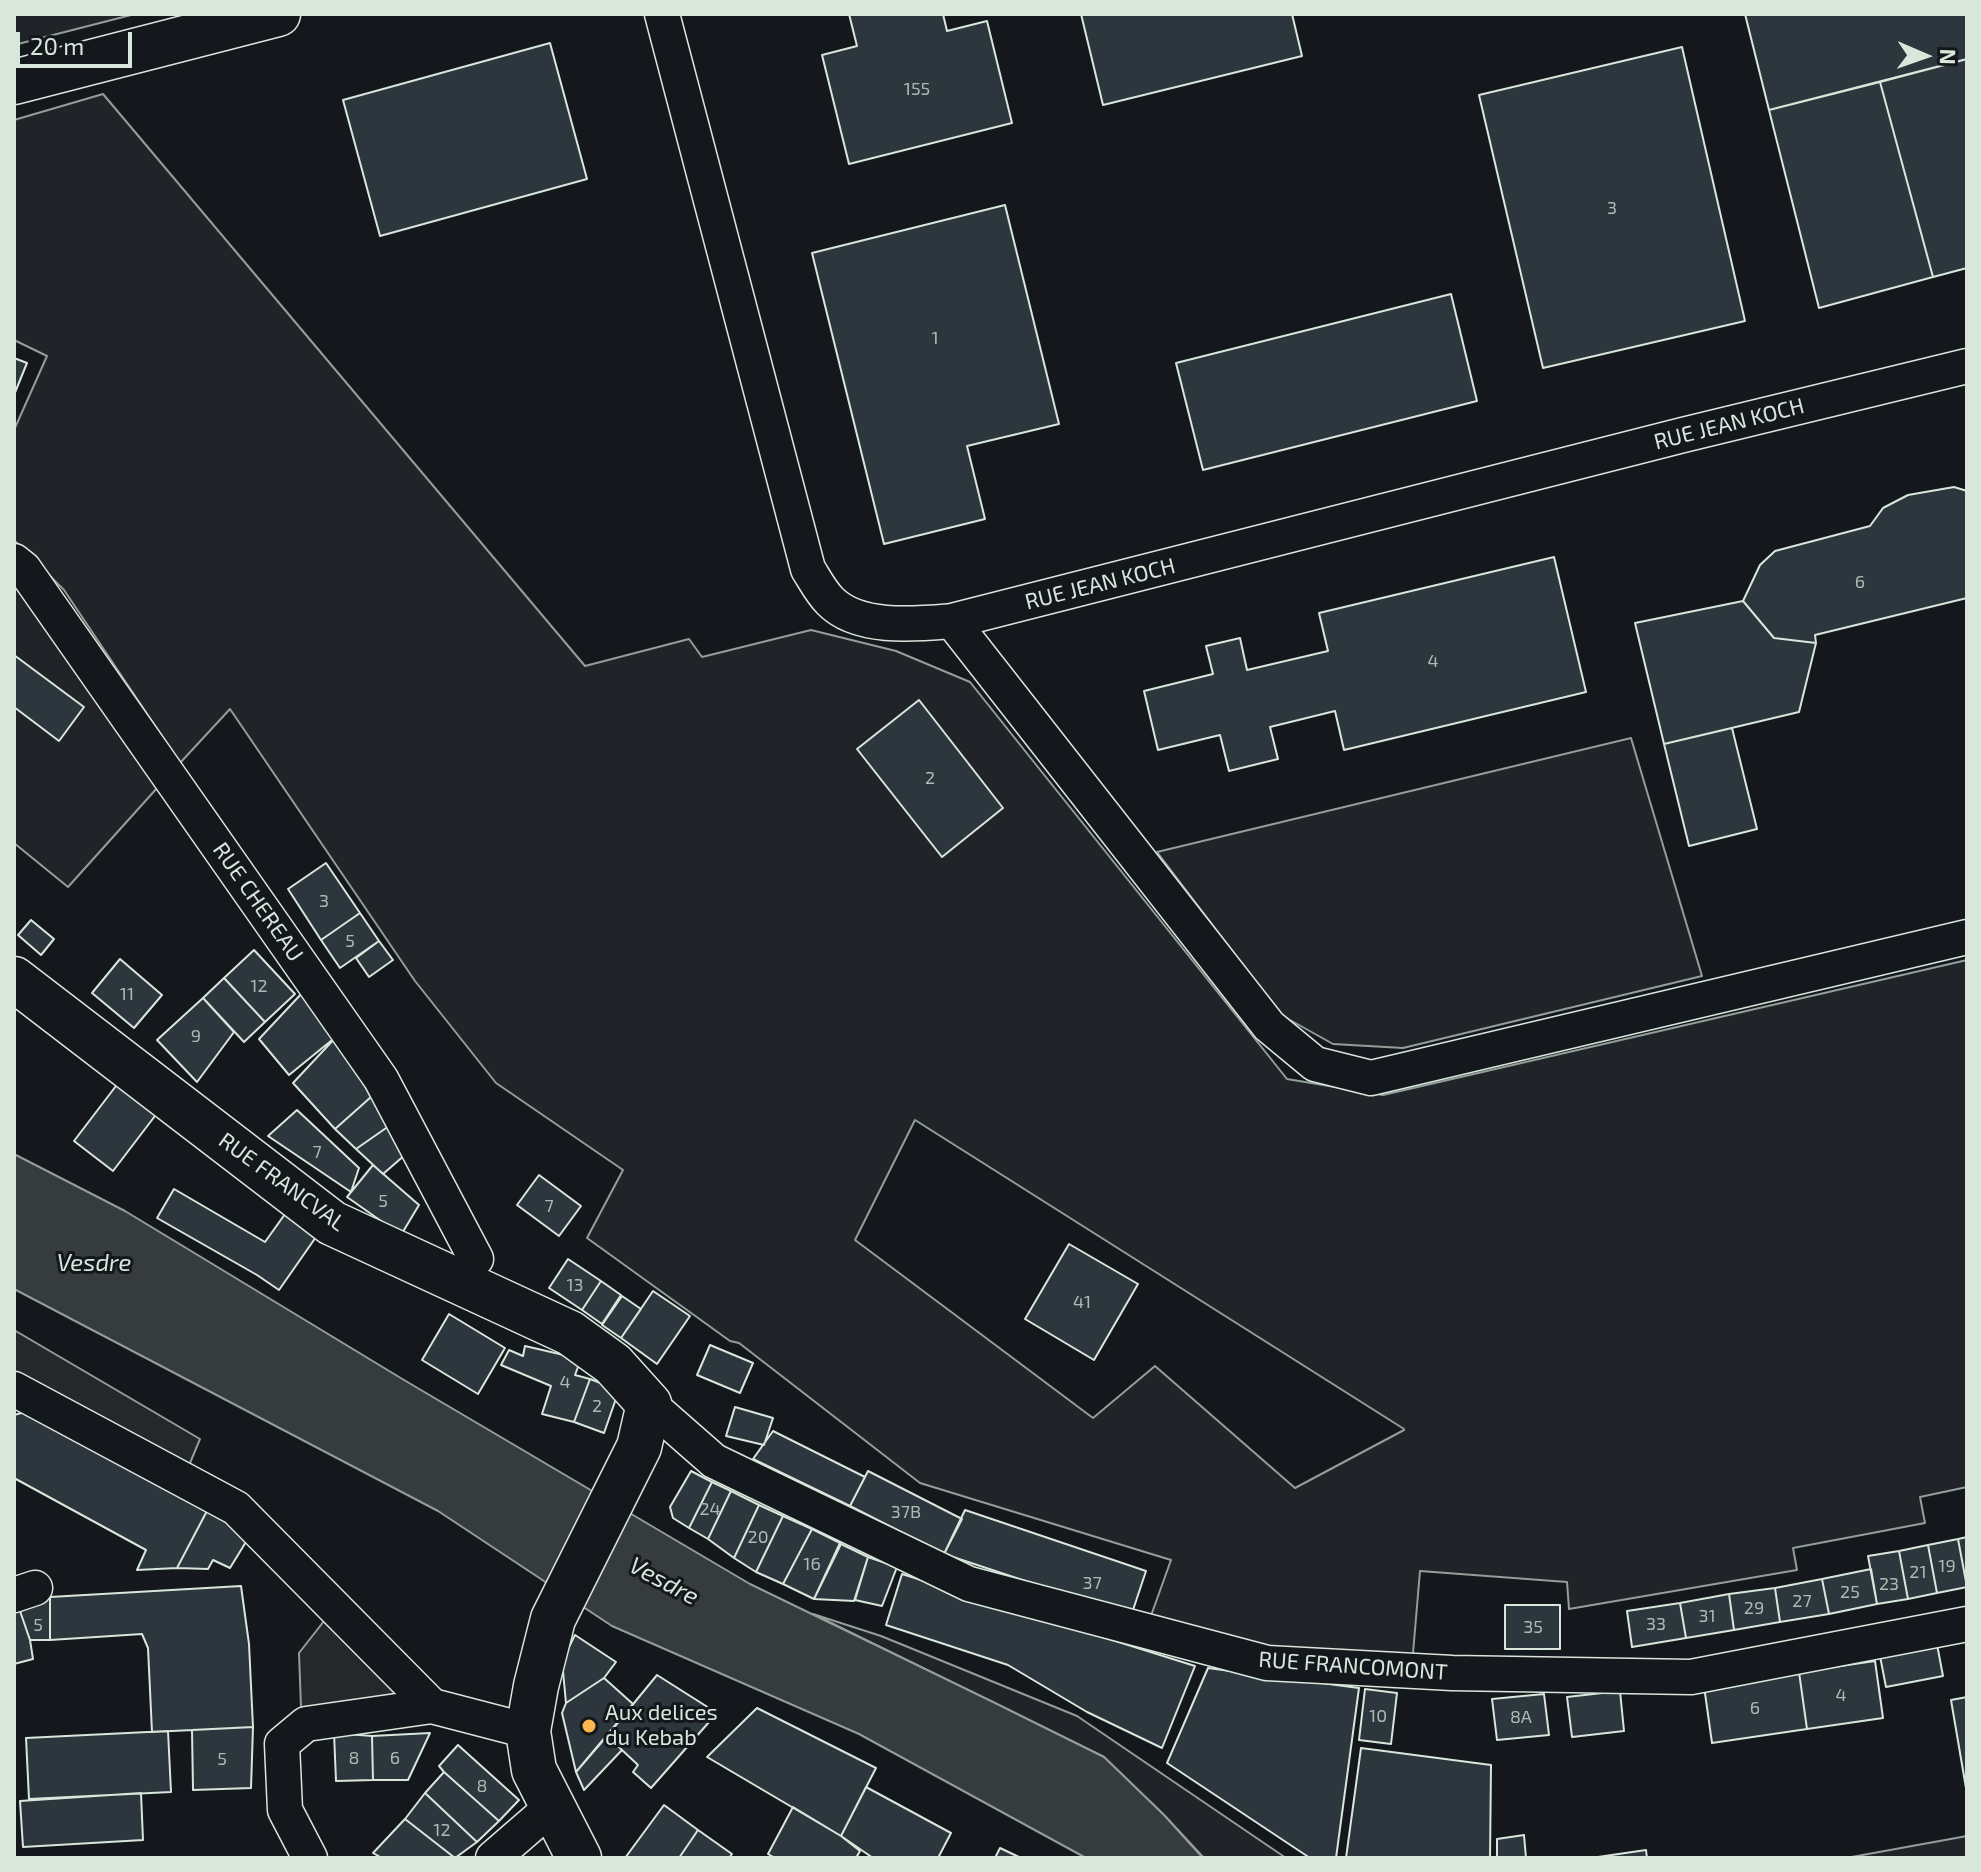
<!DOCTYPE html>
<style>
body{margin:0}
#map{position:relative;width:1981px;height:1872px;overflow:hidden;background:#14181c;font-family:"Exo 2",sans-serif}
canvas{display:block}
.frame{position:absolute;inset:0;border:16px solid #d8e6dc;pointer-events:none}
.north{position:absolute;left:1885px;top:16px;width:80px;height:80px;-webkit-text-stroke:6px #14181c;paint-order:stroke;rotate:92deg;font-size:22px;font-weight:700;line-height:32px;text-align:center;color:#d8e6dc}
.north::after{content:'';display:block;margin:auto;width:28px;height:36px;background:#d8e6dc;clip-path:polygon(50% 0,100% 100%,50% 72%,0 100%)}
.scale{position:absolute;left:16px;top:32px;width:116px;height:36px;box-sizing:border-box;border:4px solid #d8e6dc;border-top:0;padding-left:10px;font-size:24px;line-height:28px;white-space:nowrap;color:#d8e6dc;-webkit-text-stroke:6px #14181c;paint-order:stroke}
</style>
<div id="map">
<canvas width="1981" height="1872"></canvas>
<div class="frame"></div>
<div class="north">N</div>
<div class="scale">20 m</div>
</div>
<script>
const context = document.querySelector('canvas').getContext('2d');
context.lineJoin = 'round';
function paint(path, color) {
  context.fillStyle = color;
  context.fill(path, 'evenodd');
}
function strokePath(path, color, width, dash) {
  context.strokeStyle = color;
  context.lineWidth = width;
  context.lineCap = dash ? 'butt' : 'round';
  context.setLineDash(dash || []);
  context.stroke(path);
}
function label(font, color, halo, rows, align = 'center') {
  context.font = font + ' "Exo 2",sans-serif';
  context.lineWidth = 6;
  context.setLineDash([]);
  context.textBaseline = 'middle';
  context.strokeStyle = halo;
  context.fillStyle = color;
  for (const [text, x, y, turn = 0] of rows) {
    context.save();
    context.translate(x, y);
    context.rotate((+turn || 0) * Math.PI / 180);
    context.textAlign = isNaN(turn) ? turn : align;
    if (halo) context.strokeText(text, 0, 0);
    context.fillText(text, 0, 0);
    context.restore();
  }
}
const green = new Path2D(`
 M14 14H135L14 45Z
 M103 94 585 666 689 639 702 657 811 630 896 651 970 682 1287 1079 1383 1095 1967 960V1487L1920 1497 1925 1523 1793 1548 1797 1570 1569 1609 1567 1582 1420 1571 1412 1665 1272 1649 1148 1624 1171 1560 920 1483 739 1343 730 1341 587 1238 623 1170 496 1083 415 981 230 709 180 763 64 590 14 540V430L47 356 14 340V120ZM915 1120 1404 1429V1430L1295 1488 1155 1366 1093 1418 855 1240Z
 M14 582 158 787 68 887 14 843Z
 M1631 738 1702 976 1403 1048 1333 1044 1281 1015 1157 852Z
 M813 1614 881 1636 1077 1716 1286 1858H1204L1164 1815 1104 1757Z
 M1967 1836V1858H1846Z`);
const parking = new Path2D(`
 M14 1330 200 1439 183 1480 14 1395Z
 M342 1598 430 1689 301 1708 299 1653Z`);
const water = new Path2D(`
 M14 1154 125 1211 404 1380 750 1584 991 1701 1104 1757 1164 1815 1203 1858H1086L859 1734 612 1626 438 1511 14 1289Z`);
const building = new Path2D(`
 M849 14H943L947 31 987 21 1012 123 849 164 822 55 857 46Z
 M1081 14H1292L1302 56 1103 105Z
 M1745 14H1967V59L1769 110Z
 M550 43 587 179 380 236 343 100Z
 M1682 47 1745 321 1543 368 1479 95Z
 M1967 59V268L1933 277 1880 82Z
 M1880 82 1933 277 1819 308 1769 110Z
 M1005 205 1059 424 967 446 985 519 884 544 812 253Z
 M1451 294 1477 401 1203 470 1176 363Z
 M14 358 27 363 14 395Z
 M1954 487 1967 491V598L1815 635 1816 643 1774 638 1743 601 1760 565 1775 551 1870 526 1883 508 1908 495Z
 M1554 557 1586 692 1344 750 1335 711 1270 727 1278 759 1229 771 1220 735 1158 750 1144 691 1213 674 1206 646 1240 638 1247 670 1328 651 1319 613Z
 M1743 601 1774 638 1816 643 1799 712 1664 744 1635 623Z
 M14 655 84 707 59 741 14 707Z
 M919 700 1003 808 942 857 857 749Z
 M1732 728 1757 829 1689 846 1664 744Z
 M326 863 360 913 321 940 288 889Z
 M360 913 379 941 340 968 321 940Z
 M31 920 54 939 41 955 18 935Z
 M379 941 393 960 369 977 356 958Z
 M254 950 295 994 265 1022 224 978Z
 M120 959 162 995 134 1028 92 993Z
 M224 978 265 1022 244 1042 203 998Z
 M303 992 337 1036 289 1075 259 1039Z
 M203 998 234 1032 197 1082 157 1040Z
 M337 1036 371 1097 335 1129 293 1083Z
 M119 1082 158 1112 113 1171 74 1141Z
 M371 1097 389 1126 356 1149 335 1129Z
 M297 1110 359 1168 351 1192 268 1136Z
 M389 1126 406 1154 383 1174 356 1149Z
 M373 1165 419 1205 401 1235 347 1197Z
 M539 1175 581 1206 559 1236 517 1205Z
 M174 1189 265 1242 285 1214 316 1237 279 1290 257 1275 157 1218Z
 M1069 1244 1138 1284 1094 1360 1025 1319Z
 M568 1259 601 1281 582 1310 549 1288Z
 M601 1281 621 1295 602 1324 582 1310Z
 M653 1291 690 1316 657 1364 621 1338Z
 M622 1296 641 1309 621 1338 602 1325Z
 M449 1314 505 1348 478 1394 422 1360Z
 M710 1345 753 1363 740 1393 697 1375Z
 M525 1346 581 1359 575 1375 590 1379 574 1422 542 1414 551 1386 501 1365 509 1350 523 1356Z
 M590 1379 619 1390 604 1433 574 1422Z
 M735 1407 773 1418 764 1445 726 1436Z
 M25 1412 208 1509 177 1568 137 1570 146 1550 14 1478V1415Z
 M773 1431 865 1477 850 1506 753 1459Z
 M691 1471 712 1482 689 1528 673 1518 670 1507Z
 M868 1471 962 1519 944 1554 850 1506Z
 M712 1482 731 1491 708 1539 689 1528Z
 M731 1491 759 1505 734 1558 708 1539Z
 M759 1505 783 1516 756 1572 734 1558Z
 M208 1509 252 1532 230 1568 213 1560 208 1569 177 1568Z
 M965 1510 1146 1571 1131 1616 944 1554Z
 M783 1516 812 1529 783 1584 756 1572Z
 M812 1529 840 1543 814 1599 783 1584Z
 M1967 1537V1587L1958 1539Z
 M1958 1539 1967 1587 1937 1593 1928 1545Z
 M841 1544 868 1557 854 1601 814 1599Z
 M1928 1545 1937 1593 1908 1599 1899 1551Z
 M1899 1551 1908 1599 1877 1604 1868 1556Z
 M868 1557 897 1567 882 1606 855 1600Z
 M1871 1569 1877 1604 1829 1614 1822 1579Z
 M902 1574 1195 1666 1162 1748 1087 1712 1008 1665 886 1625Z
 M1822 1579 1829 1614 1780 1622 1775 1588Z
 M241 1586 249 1644 253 1727 152 1732 148 1648 142 1634 50 1640V1597Z
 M1775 1588 1780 1622 1734 1630 1729 1594Z
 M1729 1594 1734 1630 1686 1638 1680 1603Z
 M50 1597V1640H30L20 1611Z
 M1680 1603 1686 1638 1632 1647 1627 1611Z
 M1505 1605H1560V1649H1505Z
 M20 1611 30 1640 33 1659 14 1664V1613Z
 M575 1635 616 1662 604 1678 566 1703 562 1661Z
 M1936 1639 1943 1676 1886 1687 1879 1651Z
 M1875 1661 1883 1718 1807 1729 1799 1672Z
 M1208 1668 1359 1688 1336 1858H1310L1167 1763Z
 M1799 1672 1807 1729 1712 1743 1704 1686Z
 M657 1675 717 1713 651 1788 633 1772 638 1765 607 1736Z
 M604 1678 633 1704 576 1772 562 1713 566 1703Z
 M1365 1689 1397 1693 1391 1744 1359 1740Z
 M1620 1691 1624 1731 1572 1737 1567 1697Z
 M1544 1694 1549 1735 1497 1740 1492 1699Z
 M1967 1697V1788H1966L1951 1700Z
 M757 1708 876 1768 841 1836 707 1757Z
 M253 1727 251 1788 193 1790 192 1730Z
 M168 1731 171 1792 29 1799 26 1738Z
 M334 1733 372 1736 373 1780 336 1781Z
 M430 1733 408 1780H373L372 1736Z
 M607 1736 622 1750 584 1790 576 1772Z
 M458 1745 519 1800 499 1821 444 1772 439 1766Z
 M1361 1748 1491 1765 1490 1858H1346Z
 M444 1772 499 1821 477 1842 425 1793Z
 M866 1787 951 1833 938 1858H873L841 1836Z
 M141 1793 143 1840 23 1847 20 1801Z
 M425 1793 477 1842 455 1858 405 1819Z
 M664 1805 698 1830 679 1858H625Z
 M793 1807 841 1836 860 1851 856 1858H775L768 1854Z
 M405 1819 455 1858H382L373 1853Z
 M698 1830 732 1854 729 1858H679Z
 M1524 1835 1526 1858H1497V1839Z
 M1000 1848 1021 1858H995Z
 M1646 1850 1647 1858H1591Z`);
const street = new Path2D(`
 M662 14 808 569C815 580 821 592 830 601 858 630 916 624 952 621L1683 435 1967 366
 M14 561 24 569 381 1079 476 1259
 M952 621 1269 1026 1315 1064 1371 1078 1967 937
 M14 1389 236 1508 432 1706
 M649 1404 714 1461 969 1584 1267 1663 1452 1673 1691 1677 1967 1624
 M14 1595 35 1588
 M310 1858 285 1810 282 1744 306 1724 432 1706 528 1731
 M493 1858 553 1806`);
const secondary = new Path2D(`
 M14 82 278 14
 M14 979 332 1223 570 1333 613 1364 649 1404 639 1447 553 1619 536 1686 528 1731 534 1770 579 1858`);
const markers = [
 [589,1726,8,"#ffb74d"]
];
const numberNames = [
 ["155",917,89],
 ["3",1612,208],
 ["1",935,338],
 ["6",1860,582],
 ["4",1433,661],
 ["2",930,778],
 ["3",324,901],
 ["5",350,941],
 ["12",259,986],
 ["11",127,994],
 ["9",196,1036],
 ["7",317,1152],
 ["5",383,1201],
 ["7",549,1206],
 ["13",575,1285],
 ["41",1082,1302],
 ["4",565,1382],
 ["2",597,1406],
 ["24",710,1509],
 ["37B",906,1512],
 ["20",758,1537],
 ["16",812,1564],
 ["19",1947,1566],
 ["21",1918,1572],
 ["37",1092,1583],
 ["23",1889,1584],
 ["25",1850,1592],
 ["27",1802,1601],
 ["29",1754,1608],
 ["31",1707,1616],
 ["33",1656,1624],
 ["5",38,1625],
 ["35",1533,1627],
 ["4",1841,1695],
 ["6",1755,1708],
 ["10",1378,1716],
 ["8A",1521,1717],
 ["8",354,1758],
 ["6",395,1758],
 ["5",222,1759],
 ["8",482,1786],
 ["12",442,1830]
];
const streetNames = [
 ["RUE JEAN KOCH",1729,424,-14],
 ["RUE JEAN KOCH",1100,584,-14],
 ["RUE CHEREAU",258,902,55],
 ["RUE FRANCVAL",282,1182,36],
 ["RUE FRANCOMONT",1353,1666,4]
];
const poiNames = [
 ["Aux delices",605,1713],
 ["du Kebab",605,1738]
];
const waterNames = [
 ["Vesdre",94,1263],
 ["Vesdre",664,1581,28]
];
paint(green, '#202428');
strokePath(green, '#939e99', 2);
paint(parking, '#24282b');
strokePath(parking, '#939e99', 2);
paint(water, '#363b3e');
strokePath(water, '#939e99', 2);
paint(building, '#2c363c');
strokePath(building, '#d8e6dc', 2);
strokePath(street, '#d8e6dc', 37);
strokePath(secondary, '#d8e6dc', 47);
strokePath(street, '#14181c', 34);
strokePath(secondary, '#14181c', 44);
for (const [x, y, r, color] of markers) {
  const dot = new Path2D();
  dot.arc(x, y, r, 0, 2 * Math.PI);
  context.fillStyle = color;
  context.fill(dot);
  strokePath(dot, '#14181c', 3);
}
label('18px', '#adbab4', null, numberNames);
label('22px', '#d8e6dc', '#14181c', streetNames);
label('22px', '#d8e6dc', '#14181c', poiNames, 'left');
label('italic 24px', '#d8e6dc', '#14181c', waterNames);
</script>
